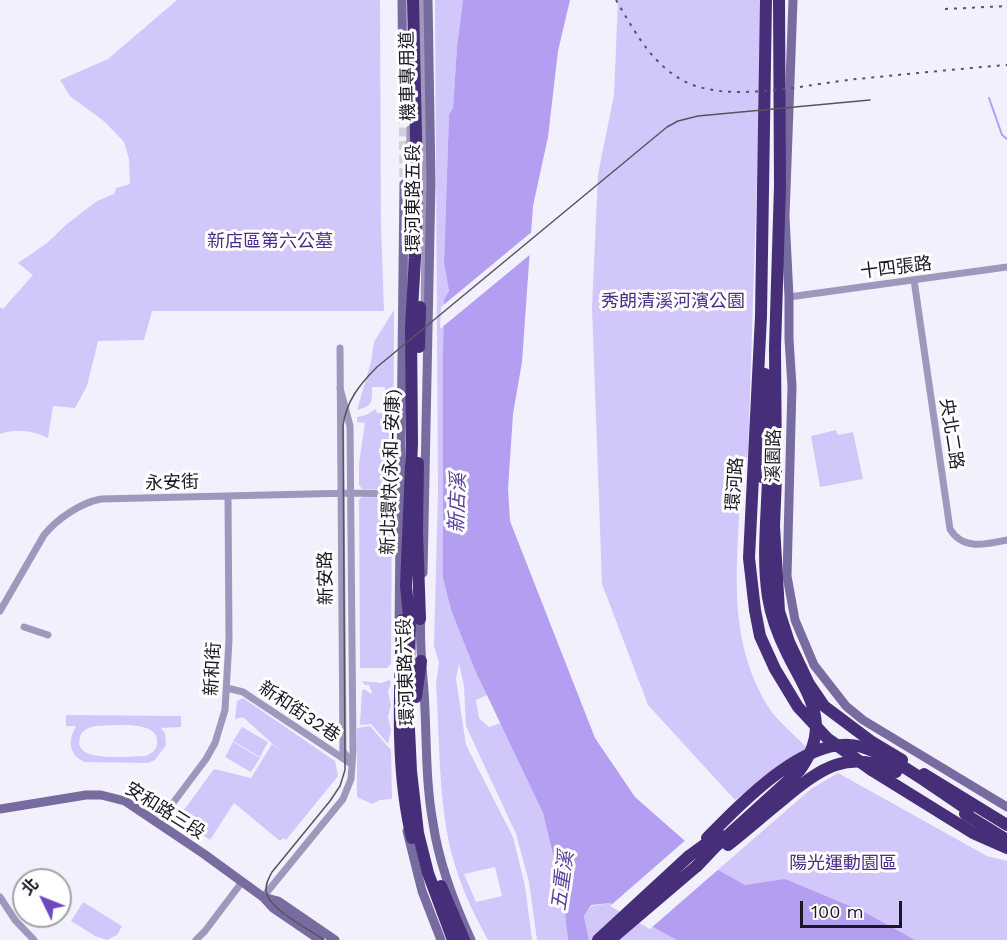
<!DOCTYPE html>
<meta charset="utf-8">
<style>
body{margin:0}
#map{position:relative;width:1007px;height:940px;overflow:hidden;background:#f3f0fd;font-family:"Work Sans","Noto Sans TC",sans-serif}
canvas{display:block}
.north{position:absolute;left:12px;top:868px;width:60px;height:60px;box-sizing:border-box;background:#fff;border:2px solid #a4a3a7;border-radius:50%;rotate:313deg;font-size:16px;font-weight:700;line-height:24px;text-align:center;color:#1b1824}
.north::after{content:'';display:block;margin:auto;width:21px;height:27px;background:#6f47bf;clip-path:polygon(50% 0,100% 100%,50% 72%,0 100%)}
.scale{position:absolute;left:800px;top:901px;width:102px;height:27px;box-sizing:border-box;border:3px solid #1b1824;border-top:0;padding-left:8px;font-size:18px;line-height:21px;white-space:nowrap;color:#1b1824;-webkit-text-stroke:4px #fff;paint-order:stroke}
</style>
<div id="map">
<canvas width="1007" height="940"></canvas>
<div class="north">北</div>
<div class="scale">100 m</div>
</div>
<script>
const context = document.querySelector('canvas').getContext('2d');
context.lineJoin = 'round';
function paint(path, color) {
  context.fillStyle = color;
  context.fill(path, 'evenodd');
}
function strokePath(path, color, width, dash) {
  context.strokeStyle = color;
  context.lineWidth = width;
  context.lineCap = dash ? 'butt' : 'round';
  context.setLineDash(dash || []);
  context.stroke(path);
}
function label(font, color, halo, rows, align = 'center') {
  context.font = font + ' "Work Sans","Noto Sans TC",sans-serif';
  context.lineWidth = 6;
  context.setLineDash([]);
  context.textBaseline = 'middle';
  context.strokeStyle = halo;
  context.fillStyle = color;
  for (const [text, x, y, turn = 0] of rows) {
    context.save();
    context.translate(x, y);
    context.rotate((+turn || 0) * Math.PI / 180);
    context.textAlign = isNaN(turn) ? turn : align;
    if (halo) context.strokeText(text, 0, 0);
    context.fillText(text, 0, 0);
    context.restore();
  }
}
const green = new Path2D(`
 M177 0H380L381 226 384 311H152L144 340 98 341 87 386 75 408 53 406 48 438C33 431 17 428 0 434V307L3 309 33 275 18 263 47 243 67 224 97 201 114 194 116 188 130 184 129 159 124 142 105 122 70 96 60 80 108 59Z
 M435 0H463L457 47 453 108 449 114 444 263 449 291 444 299 443 351V578L451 610 487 695 476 700 479 718 489 727 501 723 543 813 563 897 568 940H537L529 882 516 834 466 726 464 686 459 663 456 679 466 745 513 837 525 886 532 940H488C473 913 460 885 452 855 438 800 440 741 436 684L439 663 434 646 438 492ZM495 867 502 896 476 902 464 874Z
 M618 0H760L762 25 748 454C740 484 740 506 738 536 735 597 735 651 767 705 776 720 796 736 808 749L735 800 648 705 602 584 592 308 598 174 614 95Z
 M394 310 393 487 390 490 362 489 359 485V463L365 423 357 422V417L366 415 376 409 377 413H386L385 387H372C372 402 373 406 357 410L371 362 374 342Z
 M836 430 838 435 853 432 863 479 820 487 811 436Z
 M363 496 389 497 392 501 391 664 387 668H360L359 500Z
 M389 680 391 682 388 692 391 705 388 717 391 730 388 744 371 724 360 725 362 691 364 689 371 694 372 692 369 685H365L362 681 381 683Z
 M243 698 335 761 338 776 286 840 283 838 280 841 234 803 210 840 178 818 214 769 251 778 272 744 286 756 243 717 235 719 237 701Z
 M66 715 181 716V727L161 728 165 733 166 745 155 760 148 763 85 762C68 755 68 740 76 726H66ZM95 726C110 726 160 719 157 743 157 750 151 754 145 756 131 756 71 764 80 737 82 730 88 728 95 726Z
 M370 726 391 750 392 799 380 800 372 804 357 797V728Z
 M242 727 268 742 260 757 233 741Z
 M233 742 260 758 251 772 225 757Z
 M838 773 987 856 1007 861V940H589L584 916 591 906 610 903 653 926 811 789Z
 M83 902 122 926 117 935 107 940 95 936 71 921Z`);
const water = new Path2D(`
 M463 0H570L558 51 548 137 533 206 522 362 513 414 508 489 510 521 595 738 635 797 718 870 745 885 785 879 864 912 915 940H677L610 903 591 905 584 916 589 940H568L563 897 543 813 475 670 451 610 443 578V351L444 299 449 291 444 263 449 114 453 108 457 47Z`);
const pier = new Path2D(`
 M534 230 532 253 440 329 441 307Z
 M688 838 720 868 650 929 610 906Z`);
const stream = new Path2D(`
 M989 98 1002 135 1007 139`);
const secondaryTunnel = new Path2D(`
 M403 87 404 184`);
const street = new Path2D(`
 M422 0 425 235 424 310
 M914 280 950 529C963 551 986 544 1007 540
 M408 288 410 129
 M789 297 1007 267
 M340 348 343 751 352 764
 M0 611 44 535C57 519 80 503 101 499L351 493 401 494
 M24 627 48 635
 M227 688 243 692 350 763
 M158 823 206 759 215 743 225 710 229 640 228 496
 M0 897 15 920 34 940
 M263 897 343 799 351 779 353 751 350 426 340 388
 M196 940 205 931 242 882`);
const secondary = new Path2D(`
 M402 0 403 87
 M793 0 785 216 789 297V339L792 386 787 576 795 620 814 665 846 706 863 720 1007 807
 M423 573 431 182 428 0
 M421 614C419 640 422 665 424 691 427 735 425 779 433 823 439 864 454 903 471 940
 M399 626 404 184
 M0 809 86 795H101L125 801 204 854 263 897 273 908 320 940
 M407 831 422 891 441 940
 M263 897 278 901 335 940`);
const highway = new Path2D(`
 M413 0 417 182 415 258 411 327 412 443 406 586 410 626 408 708 411 771 418 833 428 873 453 940
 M766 0 761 316 749 558 755 610 760 636 775 669 798 707 828 739 873 771 973 833 1007 848
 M779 0 780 186 775 348 776 477 774 526 779 611 789 642 809 684 824 706 872 742 902 760
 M419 347 420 307
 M418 463 417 531 420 619
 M762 477 766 399 765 374
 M402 620C400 692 395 767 412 838
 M416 697 421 661
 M924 774 1007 825
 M965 814 1007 840
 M441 886 464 940
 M598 940 689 856
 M610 940 697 866`);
const tram = new Path2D(`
 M324 940C310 930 273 911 267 895 264 887 268 879 272 872L330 801 340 786 345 770 343 426C346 401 360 384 377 367L667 127 678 121 698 116 870 100`);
const rail = new Path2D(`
 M616 0C634 30 650 62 682 80 727 105 806 84 857 79 907 74 957 69 1007 65
 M945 9 1007 6`);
const highwayBridge = new Path2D(`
 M707 838C741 803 809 731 862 747 897 758 937 790 968 810
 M728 845C747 830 765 814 785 798 820 768 850 748 896 772
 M689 856 719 834
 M697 866 715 847 800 770C833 724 808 696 787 653 778 635 771 616 768 597 762 558 767 517 768 478`);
const streetNames = [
 ["機車專用道",408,76,-91],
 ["環河東路五段",414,198,-90],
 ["十四張路",896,268,-7],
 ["央北二路",951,434,81],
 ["溪園路",774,456,-89],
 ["新北環快(永和-安康)",391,472,-88],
 ["永安街",172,483,-2],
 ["環河路",735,484,-86],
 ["新安路",326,578,-91],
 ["新和街",213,669,-87],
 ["環河東路六段",406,672,-92],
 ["新和街32巷",299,712,34],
 ["安和路三段",165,811,32]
];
const parkNames = [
 ["新店區第六公墓",270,242],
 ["秀朗清溪河濱公園",673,302],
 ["陽光運動園區",843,864]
];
const waterNames = [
 ["新店溪",458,503,-88],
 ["五重溪",563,881,-82]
];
paint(green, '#d2c7fb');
paint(water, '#b39ef1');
paint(pier, '#f3f0fd');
strokePath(stream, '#b39ef1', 2);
strokePath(secondaryTunnel, '#d3d0dc', 9, [9, 4.5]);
strokePath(street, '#9f97bc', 7);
strokePath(secondary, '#786ba0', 9);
strokePath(highway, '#462f78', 12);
strokePath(tram, '#575460', 1.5);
strokePath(rail, '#575460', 2, [3, 6]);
strokePath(highwayBridge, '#462f78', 12);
label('18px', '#1b1824', '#fff', streetNames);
label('18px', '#4c2b89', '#fff', parkNames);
label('italic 20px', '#5e3f9f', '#fff', waterNames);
</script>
